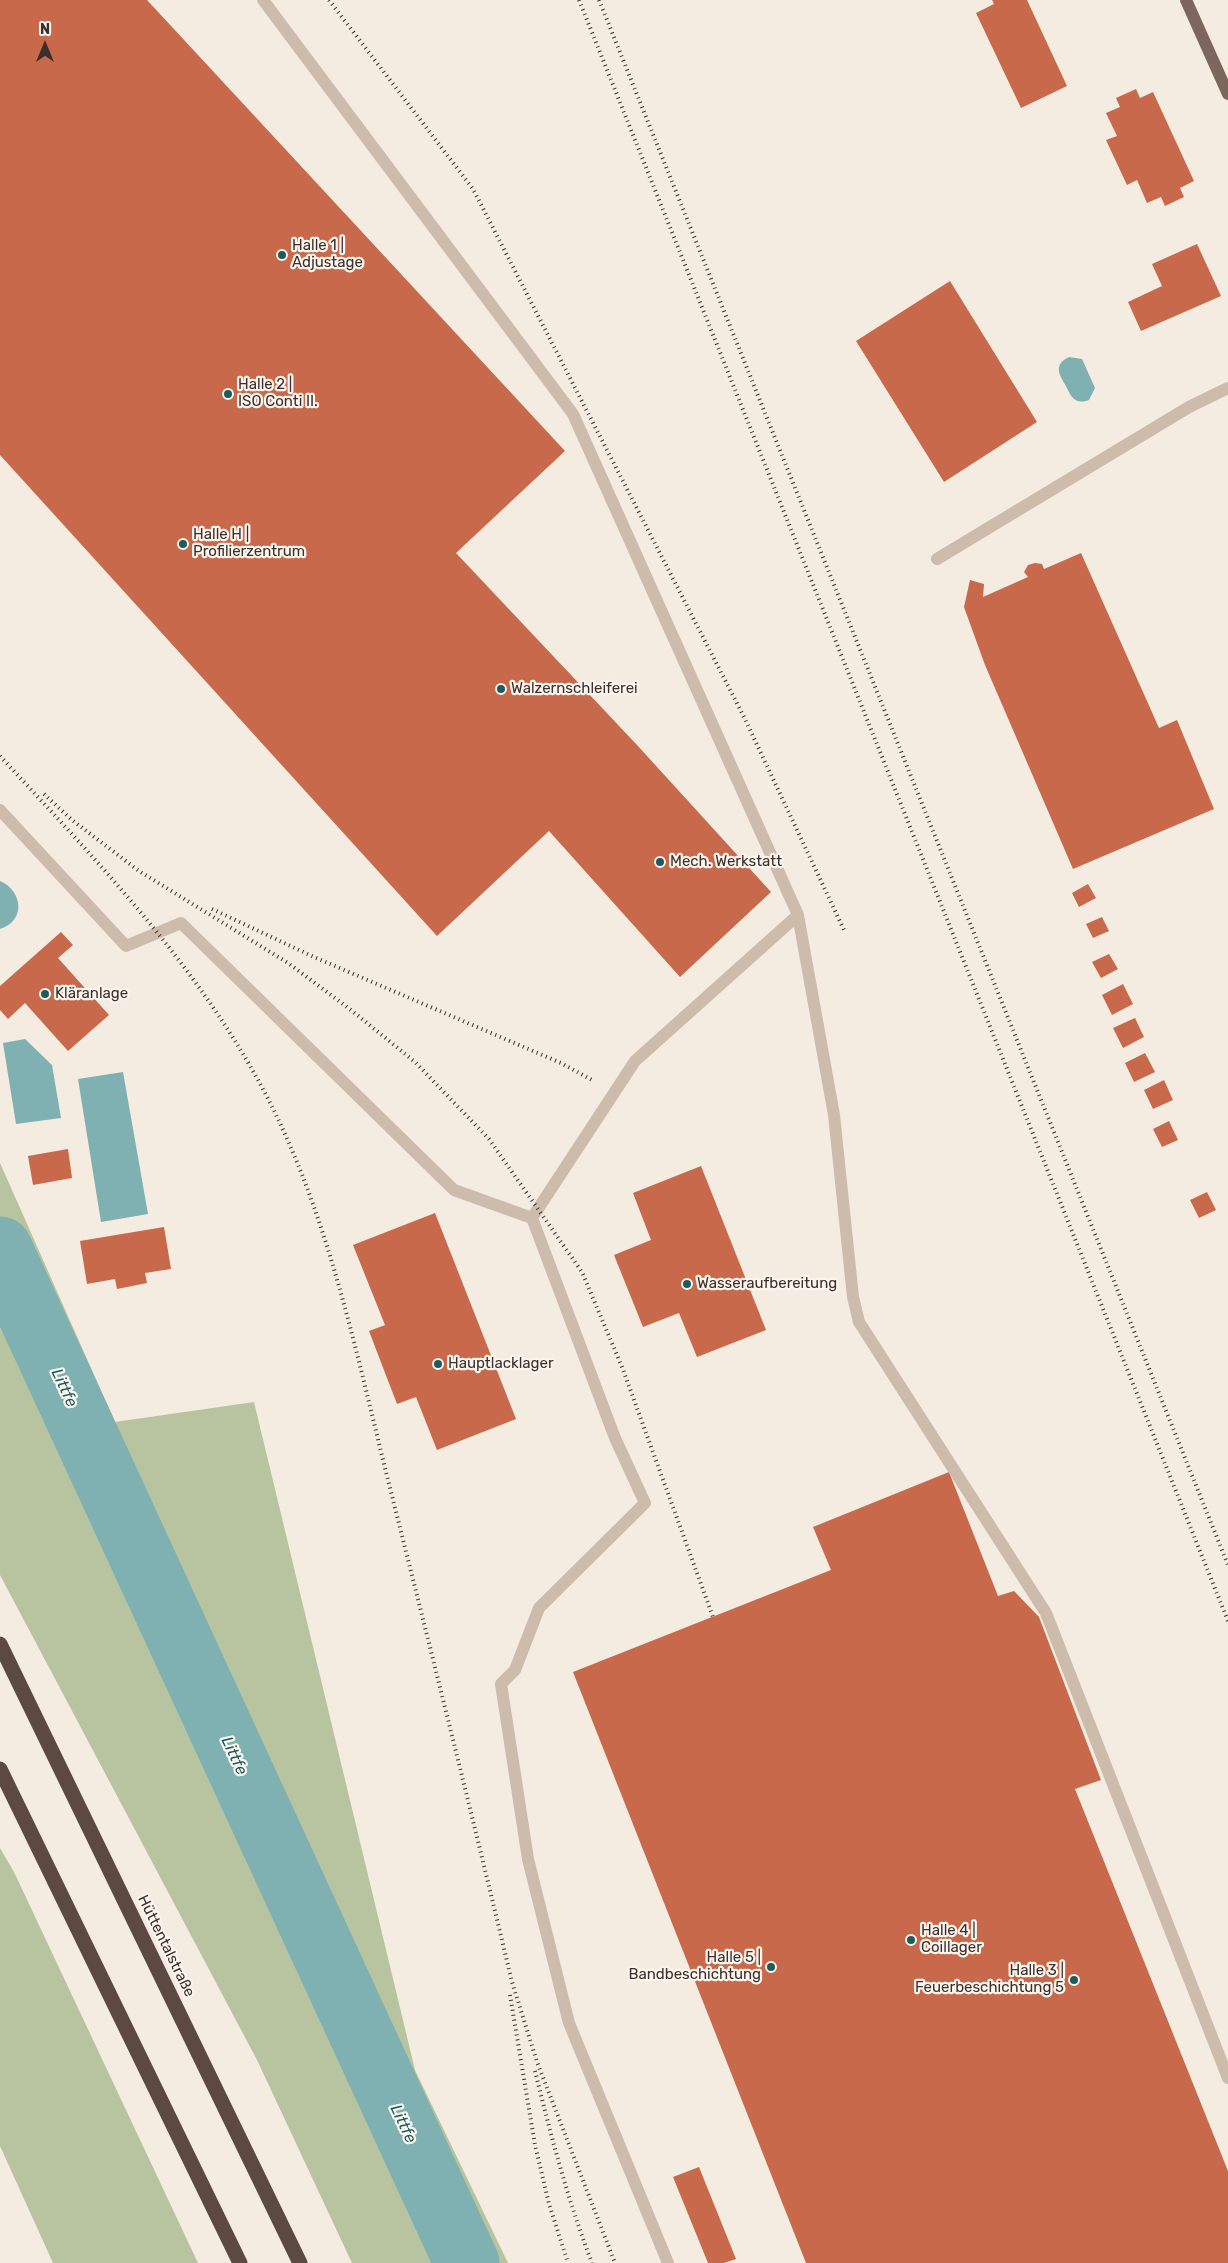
<!DOCTYPE html>
<meta charset="utf-8">
<style>
body{margin:0}
#map{position:relative;width:1228px;height:2263px;overflow:hidden;background:#f4ebe1;font-family:Rubik,sans-serif}
canvas{display:block}
.north{position:absolute;left:20px;top:20px;width:50px;height:50px;-webkit-text-stroke:4px #fbf5ee;paint-order:stroke;rotate:0deg;font-size:14px;font-weight:700;line-height:20px;text-align:center;color:#3b302b}
.north::after{content:'';display:block;margin:auto;width:18px;height:22px;background:#3b302b;clip-path:polygon(50% 0,100% 100%,50% 72%,0 100%)}
</style>
<div id="map">
<canvas width="1228" height="2263"></canvas>
<div class="north">N</div>
</div>
<script>
const context = document.querySelector('canvas').getContext('2d');
context.lineJoin = 'round';
function paint(path, color) {
  context.fillStyle = color;
  context.fill(path, 'evenodd');
}
function strokePath(path, color, width, dash) {
  context.strokeStyle = color;
  context.lineWidth = width;
  context.lineCap = dash ? 'butt' : 'round';
  context.setLineDash(dash || []);
  context.stroke(path);
}
function label(font, color, halo, rows, align = 'center') {
  context.font = font + ' Rubik,sans-serif';
  context.lineWidth = 4.5;
  context.setLineDash([]);
  context.textBaseline = 'middle';
  context.strokeStyle = halo;
  context.fillStyle = color;
  for (const [text, x, y, turn = 0] of rows) {
    context.save();
    context.translate(x, y);
    context.rotate((+turn || 0) * Math.PI / 180);
    context.textAlign = isNaN(turn) ? turn : align;
    if (halo) context.strokeText(text, 0, 0);
    context.fillText(text, 0, 0);
    context.restore();
  }
}
const green = new Path2D(`
 M0 1163 115 1422 254 1402 415 2070 508 2263H352L257 2060 0 1575Z
 M0 1848 14 1872 198 2263H53L0 2146Z`);
const water = new Path2D(`
 M1069 357 1082 359 1095 388 1089 400C1075 405 1071 397 1066 386 1059 374 1053 365 1069 357Z
 M0 881C23 891 26 921 0 929Z
 M25 1039 52 1065 61 1118 16 1124 3 1043Z
 M123 1072 148 1214 101 1222 78 1079Z`);
const river = new Path2D(`
 M0 1249 467 2263`);
const building = new Path2D(`
 M0 0H147L565 451 456 553 637 745 771 892 680 977 549 831 437 936 0 455Z
 M992 0H1027L1067 86 1021 108 976 13 994 4Z
 M1136 89 1140 98 1153 92 1194 181 1180 188 1184 197 1165 206 1161 197 1147 203 1137 180 1127 185 1106 140 1117 136 1106 113 1120 107 1116 98Z
 M1197 244 1221 296 1141 331 1128 302 1162 286 1152 264Z
 M950 281 1037 422 944 482 856 341Z
 M1081 553 1159 728 1177 720 1214 809 1073 869 985 665 964 607 970 580 984 584 983 597 1028 577 1024 572 1028 565 1035 563 1042 564 1044 569Z
 M1088 884 1096 898 1079 907 1072 893Z
 M1102 917 1109 931 1093 938 1086 924Z
 M61 932 73 945 58 958 109 1015 68 1051 25 1003 8 1019 0 1010V986Z
 M1109 954 1118 969 1101 978 1092 962Z
 M1123 984 1133 1004 1112 1015 1102 995Z
 M1135 1018 1144 1037 1123 1048 1113 1028Z
 M1145 1053 1155 1072 1134 1082 1125 1063Z
 M1164 1080 1173 1100 1153 1109 1144 1090Z
 M1169 1121 1178 1140 1162 1147 1153 1129Z
 M68 1149 72 1178 33 1185 28 1156Z
 M701 1166 766 1330 697 1357 679 1313 643 1327 614 1255 651 1240 633 1193Z
 M1207 1192 1216 1210 1199 1218 1190 1200Z
 M435 1213 516 1419 437 1450 416 1397 397 1404 369 1331 385 1325 353 1245Z
 M164 1227 171 1269 145 1273 147 1283 117 1289 115 1279 87 1284 80 1241Z
 M949 1472 998 1596 1014 1591 1039 1617 1101 1780 1075 1789 1228 2171V2263H806L573 1672 831 1570 813 1527Z
 M699 2167 736 2259 724 2263H708L673 2177Z`);
const minor = new Path2D(`
 M937 559 1189 407 1228 388
 M0 810 126 946 181 923 454 1190 532 1218 635 1061 798 915 573 414 263 0
 M798 915 834 1115 853 1297 859 1322 1046 1613 1228 2078
 M532 1218 615 1438 645 1503 539 1608 515 1670 501 1684 528 1859 569 2023 668 2263`);
const major = new Path2D(`
 M1186 0 1228 94`);
const highway = new Path2D(`
 M0 1644 300 2263
 M0 1769 240 2263`);
const rail = new Path2D(`
 M329 0 473 189 744 717 844 930
 M579 0 1228 1621
 M599 0 1228 1565
 M0 756C94 858 190 957 258 1080 326 1203 354 1344 388 1480 430 1647 472 1814 512 1982L537 2062 615 2263
 M44 794 72 820 139 871 288 963 351 1010 415 1062 489 1139 582 1272 622 1367 713 1617
 M212 909 314 957 561 1063 592 1080
 M510 1995 535 2145 549 2204 568 2263
 M535 2071C551 2136 568 2201 592 2263`);
const markers = [
 [282,255,5,"#1f5a5e"],
 [228,394,5,"#1f5a5e"],
 [183,544,5,"#1f5a5e"],
 [501,689,5,"#1f5a5e"],
 [660,862,5,"#1f5a5e"],
 [45,994,5,"#1f5a5e"],
 [687,1284,5,"#1f5a5e"],
 [438,1364,5,"#1f5a5e"],
 [911,1940,5,"#1f5a5e"],
 [771,1967,5,"#1f5a5e"],
 [1074,1980,5,"#1f5a5e"]
];
const poiNames = [
 ["Halle 1 |",292,246],
 ["Adjustage",292,263],
 ["Halle 2 |",238,385],
 ["ISO Conti II.",238,402],
 ["Halle H |",193,535],
 ["Profilierzentrum",193,552],
 ["Walzernschleiferei",511,689],
 ["Mech. Werkstatt",670,862],
 ["Kläranlage",55,994],
 ["Wasseraufbereitung",697,1284],
 ["Hauptlacklager",448,1364],
 ["Halle 4 |",921,1931],
 ["Coillager",921,1948],
 ["Halle 5 |",761,1958,"right"],
 ["Bandbeschichtung",761,1975,"right"],
 ["Halle 3 |",1064,1971,"right"],
 ["Feuerbeschichtung 5",1064,1988,"right"]
];
const streetNames = [
 ["Hüttentalstraße",166,1946,64]
];
const waterNames = [
 ["Littfe",64,1388,65],
 ["Littfe",234,1756,65],
 ["Littfe",403,2124,65]
];
paint(green, '#b8c4a0');
paint(water, '#7fb0b2');
strokePath(river, '#7fb0b2', 65);
paint(building, '#c8694b');
strokePath(minor, '#cdbbac', 12);
strokePath(major, '#7d675c', 12);
strokePath(highway, '#5c4a42', 15);
strokePath(rail, '#3b302b', 4, [1, 4]);
for (const [x, y, r, color] of markers) {
  const dot = new Path2D();
  dot.arc(x, y, r, 0, 2 * Math.PI);
  context.fillStyle = color;
  context.fill(dot);
  strokePath(dot, '#fbf5ee', 2);
}
label('15px', '#3b302b', '#fbf5ee', poiNames, 'left');
label('15px', '#3b302b', '#fbf5ee', streetNames);
label('italic 16px', '#1f5a5e', '#fbf5ee', waterNames);
</script>
